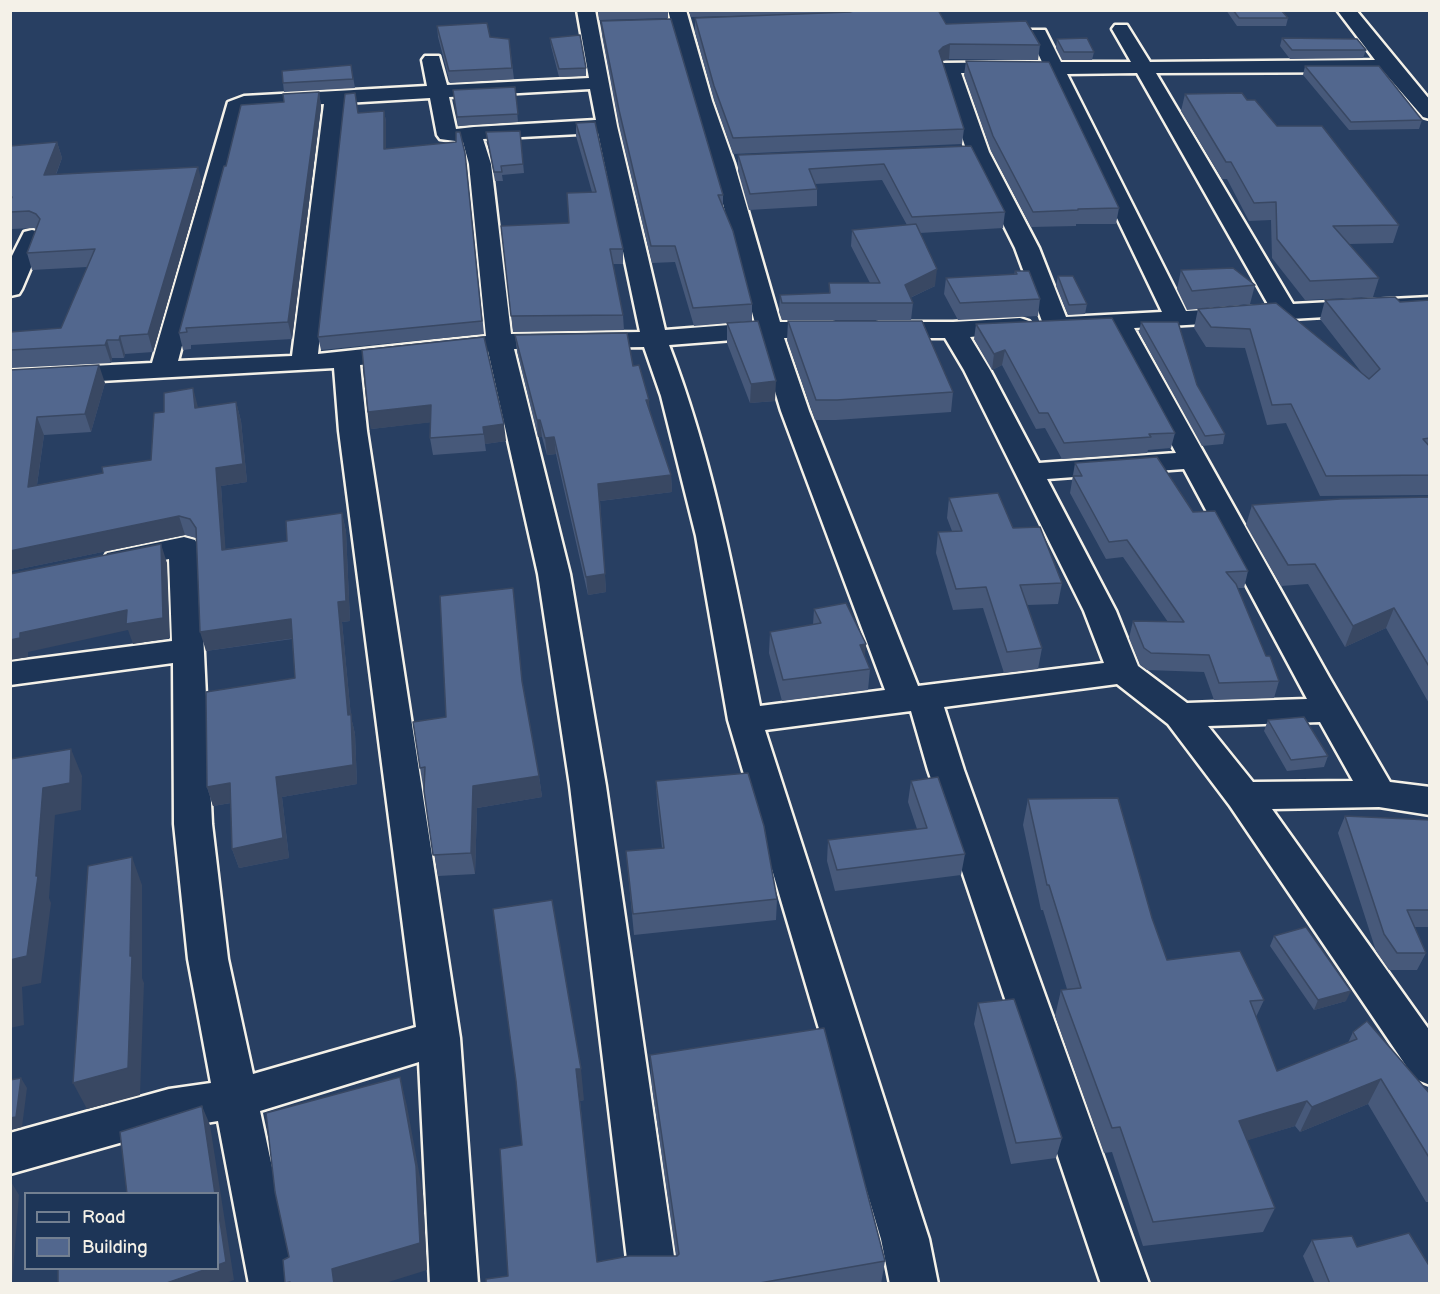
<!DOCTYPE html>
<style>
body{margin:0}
#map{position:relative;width:1440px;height:1294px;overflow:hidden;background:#283f62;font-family:"Balsamiq Sans",sans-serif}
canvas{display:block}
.frame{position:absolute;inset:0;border:12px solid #f4f1e8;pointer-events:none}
.legend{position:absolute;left:24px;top:1192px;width:195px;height:78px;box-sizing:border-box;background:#1d3557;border:2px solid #738091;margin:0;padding:8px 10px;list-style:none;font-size:18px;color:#f4f1e8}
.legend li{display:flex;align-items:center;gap:12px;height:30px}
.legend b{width:30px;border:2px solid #738091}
</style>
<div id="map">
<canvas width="1440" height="1294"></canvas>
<div class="frame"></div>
<ul class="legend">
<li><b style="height:8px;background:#1d3557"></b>Road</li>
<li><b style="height:16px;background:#52678e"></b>Building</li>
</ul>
</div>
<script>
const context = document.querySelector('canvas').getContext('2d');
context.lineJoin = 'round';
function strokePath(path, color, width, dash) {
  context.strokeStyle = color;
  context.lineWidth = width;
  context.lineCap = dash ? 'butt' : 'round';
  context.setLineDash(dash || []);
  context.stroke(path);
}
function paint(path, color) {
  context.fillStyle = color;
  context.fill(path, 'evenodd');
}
const minor = new Path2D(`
 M577 10H595L617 126 665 330 755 323 712 163 692 101 668 10H686L712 101 734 163 780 322H831L840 325 844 330 840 335 831 338H784L809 411 918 686 1104 663 1084 611 964 370 945 338H880L871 335 867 330 871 325 880 322H953L1020 318 1029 321 1033 326 1029 331 970 337 990 370 1039 463 1176 453 1110 330 1056 332 1047 329 1043 324 1015 248 967 152 939 67 942 63 1042 62 1029 34 1031 30H1045L1061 62H1131L1112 29 1115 25H1127L1150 62 1375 60 1337 10H1356L1430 100V119L1423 117 1384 72 1156 73 1293 304 1430 297V311L1134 328 1329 677 1390 782 1430 787V815L1379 807 1272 809 1430 1031V1085L1415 1079 1230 806 1168 724 1117 684 944 707 964 770 1149 1284H1101L928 770 911 711 765 730 929 1239 938 1284H890L881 1239 728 720 696 536 661 396 644 347 514 349 570 574 606 786 678 1284H630L570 786 538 574 488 351 360 365 367 431 460 1038 478 1284H430L419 1062 260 1111 297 1284H249L218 1121 169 1129 10 1174V1133L169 1089 211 1083 188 959 174 824 173 663 10 685V662L172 641 169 559 118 570 107 567 103 560 107 553 184 537 195 540 199 547 212 824 228 959 253 1074 416 1027 339 431 334 368 10 386V370L152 363 228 102 244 96 427 86 422 60 425 56H439L447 85 589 78ZM961 73 1048 74 1162 312 1066 317 1039 248 989 152ZM1137 73 1269 306 1186 311 1067 74ZM590 89 596 120 474 127 456 129 449 97ZM430 98 437 135 440 139 463 142 469 164 486 336 318 354 345 103ZM324 104 292 356 178 361 244 109ZM598 133 640 332 511 334 491 164 483 139ZM759 338 781 411 885 690 760 706C736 584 714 462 669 345ZM1184 469 1307 699 1187 703 1138 666 1116 611 1047 479ZM1320 722 1353 781 1253 782 1208 726Z
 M32 230 40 232 44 237 22 289 19 294 10 296V260L24 232Z`);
const wall = new Path2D(`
 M598 10H668V18L599 20Z
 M688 10H938L946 24 1040 45 1038 60 949 59 942 61 964 129 962 144 733 154 714 100 695 32V18L775 15 691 17Z
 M1226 10H1281L1288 18 1286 26H1237Z
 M601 21 723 195V207L752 304V321L694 326 675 262 652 263 619 126 602 35Z
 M437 26 490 37 509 39 514 79 450 83 438 37Z
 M550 38 586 68V76L559 77 551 46Z
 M1282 38 1366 50 1363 58 1290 59 1280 46Z
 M1057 39 1094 52 1092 60H1062L1056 48Z
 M966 61 1119 208 1116 224H1076V226L1031 227 991 151 964 75Z
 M351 65 355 88 284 92 283 83Z
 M1305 66 1422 120 1419 129 1349 130 1303 75Z
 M515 87 518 122 458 126 453 90Z
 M319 92 321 106 292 339 191 345V349L183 350 179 333 226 166 284 102Z
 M1185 94 1247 100 1277 126 1399 225 1393 243 1349 244 1379 278 1373 297 1305 300 1272 258 1271 220 1249 221 1227 179H1222L1181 111Z
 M384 111 386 122V149L465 153 484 334 321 350 318 337 358 113Z
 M576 123 623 249V264H613L623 315 624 330 513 332 501 226 569 223 592 192 576 136Z
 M520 131 524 173 502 175 503 181H495L486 132Z
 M57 142 62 158 56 175 202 183 153 352 125 354 124 358H112L111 363 10 368V332L61 328 87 267 32 270 27 253 36 229 34 228 12 229 10 224V146Z
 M971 146 1005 212 1003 228 920 233 935 286 910 298 913 303 911 320H782L779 312 780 295 829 293V283H870L851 246 852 230 907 225 882 180 815 184 817 189V206L749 210 738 171V155Z
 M1181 270 1255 285 1250 304 1187 310 1177 289Z
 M1015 271 1040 299 1038 316 958 320 944 294 946 278 1014 275Z
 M1058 276 1087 304 1085 314 1068 315 1056 286Z
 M1325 300 1400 302 1430 300V495L1320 496 1286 423 1267 425 1245 348 1206 347 1194 328 1198 309 1362 373 1320 319Z
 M788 321 953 392 951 412 836 420H815L787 340Z
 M1141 322 1197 385 1225 434 1223 444 1202 446 1139 332Z
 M727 323 775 401 750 403 727 343Z
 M976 324 1175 433 1171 448 1148 450 1147 453 1062 459 1045 428 1036 429 1002 365 992 370 974 339Z
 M515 335 633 366 650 411 671 475 672 492 600 501 606 592 588 595 556 454 547 455 542 437H538L517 351Z
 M362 350 506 441 485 444 486 451 433 455 430 438 431 422 371 429Z
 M10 370 105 383 91 432 44 435 37 485 103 473 151 460 198 408 236 402 241 421 247 482 221 486 225 549 287 541 342 513 346 532 350 621 342 622 351 717 355 734 357 784 282 797 289 858 239 868 232 849 231 803 213 806 207 787 295 678 292 639 206 651 196 539V538L185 535 10 571Z
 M1075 463 1193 512 1248 571 1244 588H1237L1266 656 1279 681 1274 698 1214 700 1204 672 1147 670 1140 665 1129 638 1133 621 1168 622 1123 557 1106 559 1070 493Z
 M1430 497V705L1386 628 1345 647 1308 584 1281 586 1246 525 1252 505Z
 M949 498 1013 528 1062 583 1058 604 1027 605 1042 648 1038 669 1004 673 983 608 953 610 936 553 938 532 952 531 947 518Z
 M814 609 870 669 868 690 782 701 769 653 770 632 813 625Z
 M523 685 539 776 542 797 477 808 475 874 438 876 420 768 446 717Z
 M1268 720 1328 756 1324 767 1287 771 1264 731Z
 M656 781 777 899 776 920 634 935 626 851 662 848 657 802Z
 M911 781 965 854 961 875 835 891 827 861 828 840 917 829 908 802Z
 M1028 799 1152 918 1167 960 1264 1000 1256 1017 1277 1071 1348 1043 1353 1032 1430 1094V1202H1426L1368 1104 1300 1132 1295 1126 1247 1140 1275 1208 1263 1232 1143 1246 1112 1152 1104 1153 1055 1016 1061 990 1067 989 1043 910H1041L1023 825Z
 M1345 816 1430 820V927H1414L1426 953 1417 970H1389L1376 951 1338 833Z
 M1274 936 1346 1001 1314 1010 1270 946Z
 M978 1003 1062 1138 1056 1158 1011 1164 974 1024Z
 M650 1055 885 1261 881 1284H486L508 1276 522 1145 516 1081 584 1100 580 1101 597 1262 676 1256 652 1087Z
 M1312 1240 1357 1247 1430 1284H1315L1303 1256Z`);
const shadedWall = new Path2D(`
 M950 44 949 59 941 61 939 51 943 47Z
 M319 92 321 106 292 339 288 322Z
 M384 111 386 122V161L384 149Z
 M57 142 62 158 49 192 44 175Z
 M198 167 202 183 153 352 148 334Z
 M937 269 935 286 903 301 905 285Z
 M120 336 125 354 124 358 119 340Z
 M107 340 112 358 111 363 105 345Z
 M1005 350 1002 365 992 370 994 354Z
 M99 365 105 383 91 432 85 414Z
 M776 381 775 401 750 403 751 384Z
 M193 388 198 407 200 426 195 408Z
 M646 400H649L650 417Z
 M236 402 241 421 247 482 221 486 227 569 222 550 216 468Z
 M431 405 434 422 371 429 368 412Z
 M37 417 44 435 34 505 28 487Z
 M537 420H540L542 437H538Z
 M504 424 506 441 485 444 483 427Z
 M554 437 556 454 547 455 545 438Z
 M671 475 672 492 599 501 598 484Z
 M342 513 346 532 350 621 342 622 351 717 355 734 357 784 282 797 289 858 239 868 232 849 276 777 348 715 338 602Z
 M179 516 185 535 10 571V551Z
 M161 544 167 563 170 638 133 644 128 630 28 652V657L10 660V640Z
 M605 574 606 592 588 595 586 577Z
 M1394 608 1386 628 1345 647 1353 626Z
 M291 619 295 638 206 651 200 632Z
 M866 644 864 665 860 645Z
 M71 749 82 776 81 810 55 815 49 898 51 903 41 983 22 987 24 1025 10 1028V960L36 876 43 788Z
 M539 776 542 797 477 808 475 874 471 853 473 786Z
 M230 783 236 802 213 806 207 787Z
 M132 857 142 885V978L144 983 140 1095 87 1109 73 1083 130 956Z
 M1351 991 1346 1001 1314 1010 1318 1000Z
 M576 1069H581L584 1100 580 1101Z
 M400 1077 407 1106 423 1194 427 1270 382 1284H334L332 1269Z
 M21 1078 27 1088 22 1127 10 1130V1118Z
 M1381 1079 1368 1104 1300 1132 1312 1107Z
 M1307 1101 1295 1126 1229 1146 1239 1121Z
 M202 1106 210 1125 234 1280 223 1284H164L207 1269H218V1194H215Z
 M10 1180 19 1195 12 1284H10Z`);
const building = new Path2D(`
 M857 10H938L946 24 1026 21 1040 45 950 44 943 47 939 51 964 129 733 138 714 86 695 18 850 12Z
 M1233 10H1281L1288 18H1239Z
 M671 19 723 195H718L733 231 752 304 693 308 675 246H651L619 110 601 21Z
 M487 23 490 37 509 39 512 68 449 71 437 26Z
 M580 35 586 68 559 69 550 38Z
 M1087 38 1094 52H1064L1057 39Z
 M1282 38 1357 39 1366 50H1292Z
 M966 61 1049 62 1119 208 1078 209V210L1033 212 993 136Z
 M351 65 353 79 283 83 282 71Z
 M1305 66H1379L1422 120 1351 122Z
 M515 87 518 114 457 117 453 90Z
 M319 92 288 322 186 328 187 332 179 333 224 166H226L241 105 284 102 283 94Z
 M355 93 358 113 384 111V149L456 142V132H460L465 153 482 321 318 337 345 94Z
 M1242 93 1247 100H1255L1277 126H1322L1399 225 1333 226 1379 278 1310 281 1277 239 1276 202 1254 203 1231 162H1226L1185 94Z
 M595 122 623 249H610L623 315 511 316 501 226 569 223 567 193 596 192 576 123Z
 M520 131 523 164 501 166 502 172H494L486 132Z
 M57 142 44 175 198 167 148 334 120 336 119 340H107L105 345 10 350V332L61 328 95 249 27 253 40 219 36 214 29 211 10 212V202L12 197H10V146Z
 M971 146 1005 212 912 217 884 164 809 169 817 189 750 194 738 155Z
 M916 224 937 269 905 285 913 303H782L780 295 830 293 829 283H880L852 230Z
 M1233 268 1255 285 1192 291 1181 270Z
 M1015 271H1029L1040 299 960 303 946 278 1017 274Z
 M1058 276H1073L1087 304 1069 305Z
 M1395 297 1400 302 1430 300V438L1423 439 1430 447V475L1326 476 1291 404 1272 405 1250 329 1211 327 1198 309 1276 303 1369 379 1380 369 1325 300Z
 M1112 318 1175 433 1149 434 1151 437 1064 443 1048 413H1039L1005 350 994 354 976 324Z
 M758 321 776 381 751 384 727 323Z
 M788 321H922L953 392 837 400H816Z
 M1141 322H1178L1197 385 1225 434 1205 436Z
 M627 333 633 366 639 365 649 400H646L671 475 598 484 605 574 586 577 554 437 545 438 540 420H537L515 335Z
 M484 337 504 424 483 427 484 434 430 438 431 405 368 412 362 350Z
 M99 365 85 414 37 417 28 487 103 473 102 467 151 460 154 413 164 412V393L193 388 195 408 236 402 243 464 216 468 222 550 287 541 286 521 342 513 346 601 338 602 348 715 351 714 353 765 276 777 283 838 232 849 230 783 207 787 206 692 295 678 291 619 200 632 196 528 190 519 179 516 10 551V370Z
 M1157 457 1193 512 1215 511 1248 571 1226 572 1236 584 1266 656H1270L1279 681 1219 683 1209 655 1151 653 1144 648 1133 621 1184 622 1127 540 1109 542 1073 476H1082L1075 463Z
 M998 493 1013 528 1040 527 1062 583 1020 585 1042 648 1007 652 986 587 956 589 938 532 962 531 949 498Z
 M1430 497V668L1394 608 1353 626 1315 564 1288 565 1252 505 1340 499Z
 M161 544 163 618 126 624 127 610 20 633V638L10 640V574Z
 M513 588 522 681 539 776 473 786 471 853 433 855 424 791 425 767 420 768 413 722 446 717 440 596Z
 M846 603 866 644 860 645 870 669 783 680 770 632 821 623 814 609Z
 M1304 717 1328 756 1291 760 1268 720Z
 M71 749 70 783 43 788 36 876H38L27 956 10 960V759Z
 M748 773 764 826 777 899 633 914 626 851 664 848 656 781Z
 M938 777 965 854 837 870 828 840 927 828 911 781Z
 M1118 798 1152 918 1167 960 1240 951 1264 1000 1250 1001 1277 1071 1357 1039 1353 1032 1367 1021 1430 1094V1159L1381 1079 1312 1107 1307 1101 1239 1121 1275 1208 1153 1222 1120 1127 1112 1128 1061 990 1081 988 1049 885H1047L1028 799Z
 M1345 816 1430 820V910H1407L1426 953H1397L1384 934Z
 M132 857 130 956H132L128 1068 73 1083 88 866Z
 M552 900 581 1069H576L597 1262 629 1256H677L679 1254 650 1055 824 1028 885 1261 754 1284H486V1279L508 1276 500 1149 522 1145 516 1081 493 909Z
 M1306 927 1351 991 1318 1000 1274 936Z
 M1014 999 1062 1138 1016 1143 978 1003Z
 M400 1077 416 1166 420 1243 332 1269 334 1284H290V1282L285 1283 283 1260 289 1257 275 1192 266 1113Z
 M21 1078 16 1117 10 1118V1080Z
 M202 1106 215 1194H127L120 1132Z
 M218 1208 226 1262 218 1265Z
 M1409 1233 1430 1267V1284H1330L1312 1240 1352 1236 1357 1247Z
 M58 1269H207L164 1284H58Z`);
strokePath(minor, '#f4f1e8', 5);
paint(minor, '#1d3557');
paint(wall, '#47597a');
paint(shadedWall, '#394863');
paint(building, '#52678e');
strokePath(building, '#394863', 1.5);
</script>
